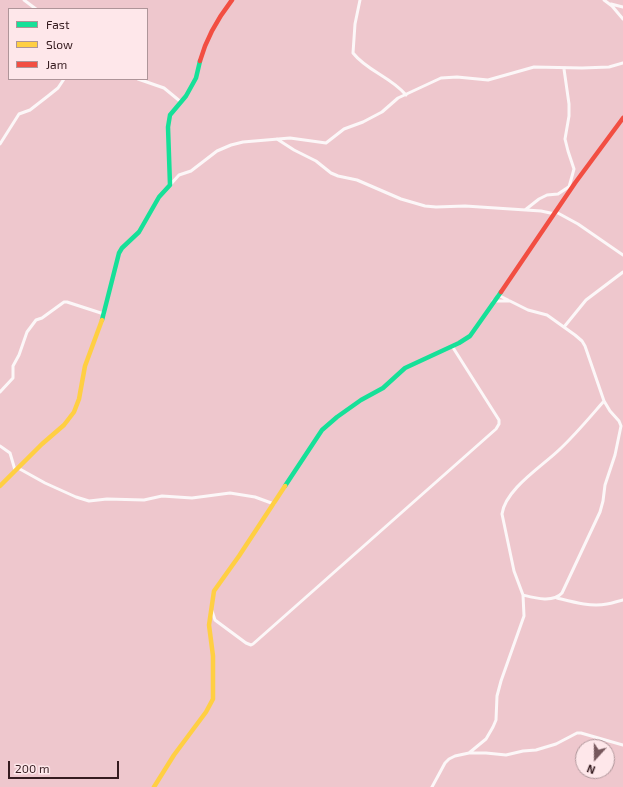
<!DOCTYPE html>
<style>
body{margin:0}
#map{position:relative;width:623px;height:787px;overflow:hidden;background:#eec7cd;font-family:"Exo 2",sans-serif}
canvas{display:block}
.legend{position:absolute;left:8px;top:8px;width:140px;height:72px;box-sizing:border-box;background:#fee7ea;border:1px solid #ae9599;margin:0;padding:5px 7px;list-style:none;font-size:12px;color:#351b1f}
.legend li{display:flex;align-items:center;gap:8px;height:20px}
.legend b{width:20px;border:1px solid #ae9599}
.north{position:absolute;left:575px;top:739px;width:40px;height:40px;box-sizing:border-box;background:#fee7ea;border:1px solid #ae9599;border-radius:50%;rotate:201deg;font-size:11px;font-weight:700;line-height:16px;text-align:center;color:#351b1f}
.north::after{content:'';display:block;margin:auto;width:14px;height:18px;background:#76575c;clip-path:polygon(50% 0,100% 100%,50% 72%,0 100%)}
.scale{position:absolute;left:8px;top:761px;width:111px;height:18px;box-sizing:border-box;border:2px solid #351b1f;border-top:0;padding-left:5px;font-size:12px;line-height:14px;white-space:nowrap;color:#351b1f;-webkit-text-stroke:3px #fee7ea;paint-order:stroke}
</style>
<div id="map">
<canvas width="623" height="787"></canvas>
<ul class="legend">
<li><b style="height:5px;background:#16e098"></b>Fast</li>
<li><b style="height:5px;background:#ffcf43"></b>Slow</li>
<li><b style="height:5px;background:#f24e42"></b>Jam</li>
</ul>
<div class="north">N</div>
<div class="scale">200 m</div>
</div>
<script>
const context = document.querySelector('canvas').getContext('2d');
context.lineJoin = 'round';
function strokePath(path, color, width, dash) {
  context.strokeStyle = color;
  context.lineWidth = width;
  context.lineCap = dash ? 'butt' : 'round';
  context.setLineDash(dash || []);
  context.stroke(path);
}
const street = new Path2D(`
 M24 0 36 9
 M360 0 355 24 353 53C367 71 391 77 406 95
 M604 0 612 6 623 19
 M611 4 623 7
 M564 69 569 104V116L565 139 568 151 574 169 569 187
 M138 79 164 88 181 102
 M277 139 294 150 316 161 331 173 338 176 357 180 401 199 425 206 436 207 465 206 541 211 555 214
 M0 144 19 114 30 110 48 96 58 88 64 79
 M170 185 179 175 191 171 217 151 231 145 243 142 290 138 326 143 344 129 363 122 382 112 398 98 441 78 457 77 488 80 534 67 582 68 609 67 623 63
 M525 210 539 199 547 195 558 194 570 186
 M556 212 578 224 623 255
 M498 295 508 300
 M493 301H510L528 310 547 315 575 335 582 341 585 346 604 401 610 411 619 421 621 426 615 455 605 485 603 501 600 512 562 593C553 603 535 598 523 595
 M564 327 586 300 623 272
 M0 392 13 378V366L19 355 27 332 36 320 42 318 64 302H67L104 314
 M0 446 10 453 15 470
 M18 468 45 483 76 497 89 501 107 499 144 500 162 496 192 498 230 493 255 497 274 504
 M557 598C573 602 590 607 607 604 613 603 618 601 623 600
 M212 611 215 620 219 623 246 643 251 645 253 644 496 429 499 424V420L452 346
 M469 753 486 739 493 727 496 720 497 696 501 681 524 616 523 595 514 571 502 514C505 489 544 465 560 449 576 434 590 417 604 401
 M432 787 445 763 449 759 455 756 469 753H486L506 755 523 751 536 750 556 744 577 733H581L623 745`);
const fast = new Path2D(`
 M102 320 119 253 122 248 139 232 159 197 170 185 168 127 170 115 186 96 196 78 200 61
 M285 486 322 430 337 417 361 400 383 388 405 368 459 343 470 336 501 292`);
const slow = new Path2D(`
 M0 486 42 444 64 425 74 412 79 399 85 366 102 320
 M154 787 174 755 206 712 213 699V656L209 625 214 591 239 556 285 486`);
const jam = new Path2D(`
 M200 61C206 39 218 18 232 0
 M501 292 575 183 623 118`);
strokePath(street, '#fcf7f8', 3);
strokePath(fast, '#16e098', 4.5);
strokePath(slow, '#ffcf43', 4.5);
strokePath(jam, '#f24e42', 4.5);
</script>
